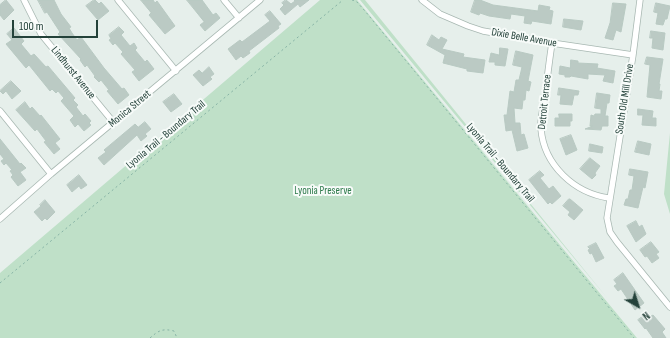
<!DOCTYPE html>
<style>
body{margin:0}
#map{position:relative;width:670px;height:338px;overflow:hidden;background:#e6efeb;font-family:"Sofia Sans Condensed",sans-serif}
canvas{display:block}
.north{position:absolute;left:618px;top:286px;width:40px;height:40px;-webkit-text-stroke:3px #f7fbf9;paint-order:stroke;rotate:141deg;font-size:11px;font-weight:700;line-height:16px;text-align:center;color:#24423a}
.north::after{content:'';display:block;margin:auto;width:14px;height:18px;background:#24423a;clip-path:polygon(50% 0,100% 100%,50% 72%,0 100%)}
.scale{position:absolute;left:12px;top:20px;width:86px;height:18px;box-sizing:border-box;border:2px solid #24423a;border-top:0;padding-left:5px;font-size:12px;line-height:14px;white-space:nowrap;color:#24423a;-webkit-text-stroke:3px #f7fbf9;paint-order:stroke}
</style>
<div id="map">
<canvas width="670" height="338"></canvas>
<div class="north">N</div>
<div class="scale">100 m</div>
</div>
<script>
const context = document.querySelector('canvas').getContext('2d');
context.lineJoin = 'round';
function paint(path, color) {
  context.fillStyle = color;
  context.fill(path, 'evenodd');
}
function strokePath(path, color, width, dash) {
  context.strokeStyle = color;
  context.lineWidth = width;
  context.lineCap = dash ? 'butt' : 'round';
  context.setLineDash(dash || []);
  context.stroke(path);
}
function label(font, color, halo, rows, align = 'center') {
  context.font = font + ' "Sofia Sans Condensed",sans-serif';
  context.lineWidth = 4;
  context.setLineDash([]);
  context.textBaseline = 'middle';
  context.strokeStyle = halo;
  context.fillStyle = color;
  for (const [text, x, y, turn = 0] of rows) {
    context.save();
    context.translate(x, y);
    context.rotate((+turn || 0) * Math.PI / 180);
    context.textAlign = isNaN(turn) ? turn : align;
    if (halo) context.strokeText(text, 0, 0);
    context.fillText(text, 0, 0);
    context.restore();
  }
}
const green = new Path2D(`
 M320 0H357L637 338H0V273Z
 M360 0H365L608 299Z
 M670 133V214L664 194Z`);
const building = new Path2D(`
 M6 0 14 10 4 20 0 15V5Z
 M38 0H54L61 14 71 27 69 28 72 33 77 40 81 37 104 68 122 89 124 88 129 95 118 104 107 91 109 90 101 80 99 82 94 77 95 76 87 65 85 67 80 60 81 59 58 34 60 32 47 12 45 13Z
 M94 0H95L99 4 101 2 109 11 98 20 86 6Z
 M141 0H153L155 3 157 1 175 26 165 34 149 15 151 13Z
 M187 0H202L213 15 216 13 220 18 205 31 200 25 204 22Z
 M286 0 291 4 295 1 294 0H309L300 7 298 4 285 15 280 9 284 5 282 3Z
 M475 0H480L493 5 538 11 539 5 550 7 549 10 553 11 551 24 532 21 531 24 524 23 525 16 511 14 510 19 489 16 480 13 479 15 471 12Z
 M613 3 626 4 621 32 616 30 613 40 605 38 610 23Z
 M656 3 670 6 667 19H665L663 25 656 24 658 13 654 12Z
 M270 11 281 24 278 26 279 28 249 51 250 53 243 58 241 56 236 60 228 49 240 40 242 42 270 21 265 15Z
 M564 19 583 21 581 30 563 27Z
 M119 27 124 32 121 35 130 46 134 43 137 48 135 50 145 62 147 60 154 69 139 81 132 72 135 70 121 54 123 52 115 43 113 45 109 40 111 39 109 35Z
 M14 28 24 41 21 44 31 56 34 54 46 67 48 66 75 98 73 100 78 105 76 107 83 116 85 114 91 121 89 123 91 125 84 131 78 124 75 127 70 120 74 116 61 101 64 98 58 91 56 93 52 89 50 91 29 65 26 68 6 44 12 40 7 34Z
 M651 31 665 33 663 50 652 48 653 38H650Z
 M432 35 439 40 441 37 447 40 442 49 464 54 463 57 485 60 483 73 467 71V69L443 63 445 55 427 45Z
 M500 48 508 49 505 66 495 65V62H489L491 53 499 55Z
 M516 51 533 55 528 81 531 82 529 91 526 90 525 100H523L522 109 514 108 515 123H520L521 135 524 134 528 148 517 151 512 130 506 131 504 115H507L510 91 514 92 516 80H519L522 67 513 65Z
 M647 57 663 59 659 84H660L659 91H662L661 99 647 97 650 65 645 64Z
 M571 60 578 61V63L598 64 597 68 615 71 613 83 603 81 605 75 588 74V79L571 76 570 77H565V75L559 74 560 66 570 68Z
 M209 67 214 74 210 77 212 79 203 86 193 75 199 70 202 73Z
 M11 81 21 91 12 99 6 91 3 94 0 91Z
 M559 88 579 91 578 95H574L572 105 560 104 561 95H558Z
 M597 93 610 95 609 103H607L605 116H608V126H602L601 130 585 129 593 126H590L591 115 594 116 595 114H601V109L595 108Z
 M174 94 182 104 171 112 163 102Z
 M25 102 30 109 32 107 40 116 41 115 60 139 55 143 60 149 54 154 44 142 46 141 37 129 35 131 16 110Z
 M638 109 653 111 652 118H656V126L642 125 643 115H638Z
 M559 114H572V121H570V126H555V118H559Z
 M145 122 151 129 145 134 147 136 141 141 137 135 104 165 98 158 106 152 104 150 135 124 138 127Z
 M571 135 577 150 566 155 560 139Z
 M0 139 20 164 21 163 26 168 20 172 26 180 18 186 11 177 13 175 10 171 12 170 6 163 4 165 1 161 4 159 0 154Z
 M638 141 651 144 649 155 635 152Z
 M590 144 603 147 602 153 589 151Z
 M590 158 600 166 595 173 596 175 592 179 580 169Z
 M630 169 648 172 645 188 643 187 638 208 624 205 626 199H628L630 190H632L634 176 629 175Z
 M540 171 544 175 540 178 549 189 553 186 561 196 552 204 550 202 548 204 529 180Z
 M79 175 87 185 81 189 79 186 72 192 67 185Z
 M569 199H570L583 210 574 220 568 215 570 212 563 206Z
 M45 200 55 212 47 220 45 218 42 221 34 212 41 206 40 205Z
 M636 221 639 227 642 225 646 234 636 242 627 226Z
 M651 242 659 252 656 254 659 258 652 263 647 256 645 257 640 250Z
 M596 243 604 258 596 262 592 253 590 254 588 250 590 249 588 247Z
 M623 273 644 303 635 310 621 289 618 291 614 286 617 284 614 280Z
 M645 315 648 318 653 315 665 329 662 332 666 338H653L646 328 645 329 638 320Z`);
const path = new Path2D(`
 M352 0 356 1 365 11 634 338
 M0 283 343 0
 M150 338C158 331 162 328 174 331L177 338`);
const street = new Path2D(`
 M24 0 41 34 114 123
 M118 0 176 71
 M224 0 239 18
 M422 0 440 14 468 26 483 31 552 43 633 55
 M640 0 633 55 607 218 610 232 617 242 670 307
 M552 43C549 62 547 82 544 101 543 110 540 120 541 129 544 165 574 193 609 198
 M0 111 51 174
 M0 219 51 174 260 0`);
const streetNames = [
 ["Dixie Belle Avenue",524,38,10],
 ["Lindhurst Avenue",73,73,51],
 ["South Old Mill Drive",625,99,-81],
 ["Detroit Terrace",545,102,-84],
 ["Monica Street",130,109,-40],
 ["Lyonia Trail - Boundary Trail",166,135,-40],
 ["Lyonia Trail - Boundary Trail",500,163,50]
];
const parkNames = [
 ["Lyonia Preserve",323,191]
];
paint(green, '#bfe0c8');
paint(building, '#bbcac4');
strokePath(building, '#b8c9c2', 1);
strokePath(street, '#a8b8b2', 7);
strokePath(path, '#86b3a5', 1, [2, 3]);
strokePath(street, '#fff', 5.5);
label('11px', '#24423a', '#f7fbf9', streetNames);
label('11px', '#2d7a4b', '#f7fbf9', parkNames);
</script>
